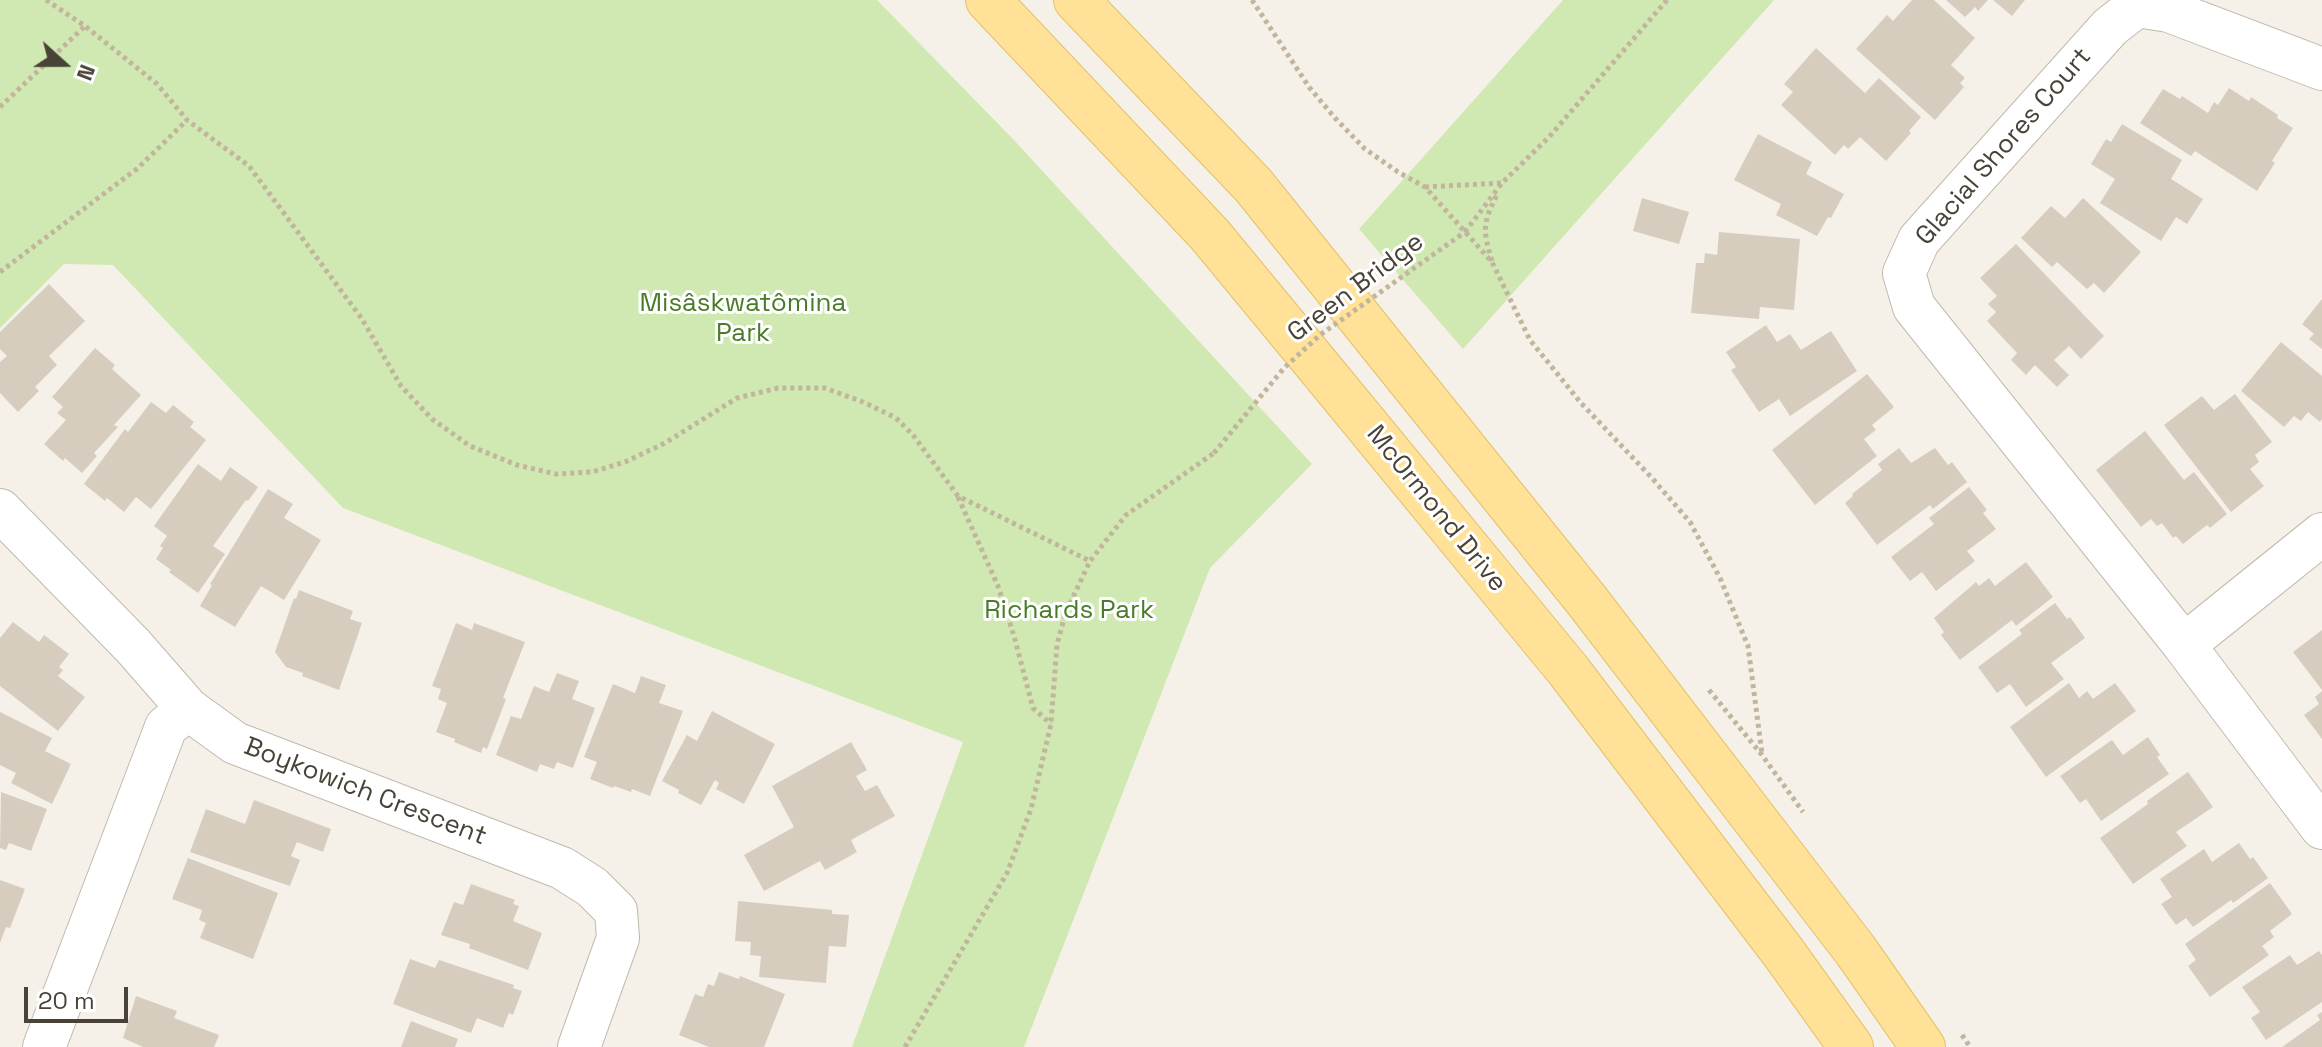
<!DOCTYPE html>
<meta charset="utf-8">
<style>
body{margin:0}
#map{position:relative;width:2322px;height:1047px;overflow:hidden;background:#f5f1e9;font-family:"Space Grotesk",sans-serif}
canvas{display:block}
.north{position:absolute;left:24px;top:24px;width:80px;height:80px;-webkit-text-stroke:6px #fff;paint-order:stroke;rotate:111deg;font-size:22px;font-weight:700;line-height:32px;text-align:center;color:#494237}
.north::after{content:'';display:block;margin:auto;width:28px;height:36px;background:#494237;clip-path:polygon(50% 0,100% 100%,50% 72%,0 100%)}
.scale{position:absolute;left:24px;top:987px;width:104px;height:36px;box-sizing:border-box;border:4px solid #494237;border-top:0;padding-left:10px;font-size:24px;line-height:28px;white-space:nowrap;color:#494237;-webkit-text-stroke:6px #fff;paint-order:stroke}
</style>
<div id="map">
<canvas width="2322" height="1047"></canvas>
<div class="north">N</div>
<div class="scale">20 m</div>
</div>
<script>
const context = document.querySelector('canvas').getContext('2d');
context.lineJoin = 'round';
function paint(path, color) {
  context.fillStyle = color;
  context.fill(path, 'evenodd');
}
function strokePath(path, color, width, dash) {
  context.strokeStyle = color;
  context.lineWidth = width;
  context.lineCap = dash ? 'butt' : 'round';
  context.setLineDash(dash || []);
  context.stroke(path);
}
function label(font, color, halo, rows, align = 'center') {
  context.font = font + ' "Space Grotesk",sans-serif';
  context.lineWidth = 6;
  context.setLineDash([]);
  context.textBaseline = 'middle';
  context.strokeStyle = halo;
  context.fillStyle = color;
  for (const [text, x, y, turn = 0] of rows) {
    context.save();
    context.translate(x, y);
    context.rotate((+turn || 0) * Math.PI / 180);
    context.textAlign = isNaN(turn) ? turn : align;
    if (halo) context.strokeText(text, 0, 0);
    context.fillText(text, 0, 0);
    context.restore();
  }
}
const green = new Path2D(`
 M0 0H877L1013 139 1312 464 1210 568 1024 1047H852L963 742 343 508 113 265 64 264 0 328Z
 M1563 0H1774L1463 349 1359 229Z`);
const building = new Path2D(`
 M1912 0H1934L1975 38 1951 65 1965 78 1960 83 1964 87 1935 120 1856 49 1887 15 1893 21Z
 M1946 0H1988L1978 11 1975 7 1965 17Z
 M1993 0H2025L2012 16Z
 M1816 48 1865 93 1879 78 1921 117 1909 131 1911 133 1886 161 1860 137 1848 149 1844 145 1835 155 1781 105 1793 92 1784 84Z
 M2229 88 2249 101 2251 97 2278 115 2277 118 2293 128 2272 161 2275 163 2257 191 2195 151 2191 156 2140 123 2163 89 2180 99 2182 96 2208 113 2214 102 2218 105Z
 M2122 124 2182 160 2171 179 2203 199 2187 224 2176 217 2161 241 2100 203 2115 179 2091 164 2106 139 2111 142Z
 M1758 134 1812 162 1806 174 1844 194 1831 218 1828 217 1817 236 1776 215 1781 204 1734 180Z
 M1642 198 1689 212 1679 244 1633 231Z
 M2083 198 2141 252 2104 293 2094 283 2087 289 2057 262 2052 267 2021 238 2051 206 2065 218Z
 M1719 232 1800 239 1794 310 1760 307 1759 319 1691 313 1696 263H1704L1705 253 1717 255Z
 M2016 244 2104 336 2081 359 2069 346 2054 360 2069 375 2057 387 2035 365 2026 375 2011 360 2017 353 1987 321 1996 312 1988 304 1997 296 1980 278Z
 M49 284 85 321 49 356 57 365 35 387 39 391 18 412 0 393V362L7 356 0 349V332Z
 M2322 299V349L2309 339 2314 334 2302 324Z
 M1766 325 1777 342 1790 334 1801 350 1831 331 1857 371 1790 416 1779 399 1759 412 1731 370 1736 367 1726 352Z
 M2281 342 2322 376V419L2320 422 2308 412 2301 421 2294 416 2284 427 2241 391Z
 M95 348 115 365 112 369 141 395 114 425 118 427 94 453 97 456 82 473 65 458 63 461 44 444 66 420 57 413 63 407 52 397Z
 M1867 374 1894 407 1872 425 1876 430 1864 439 1877 456 1815 505 1772 450Z
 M2235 394 2272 442 2255 455 2259 462 2250 469 2264 486 2231 512 2164 425 2202 396 2214 410Z
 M151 402 166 413 173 405 194 422 190 427 206 440 151 509 136 497 124 512 107 498 105 501 84 484 125 429 128 432Z
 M2145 431 2184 480 2194 472 2227 514 2210 528 2207 525 2183 544 2176 536 2173 538 2162 523 2157 526 2151 519 2141 527 2096 470Z
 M1899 448 1911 463 1935 448 1948 465 1952 462 1967 482 1933 509 1930 505 1877 545 1845 503 1853 496 1852 494 1882 470 1878 464Z
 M198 464 221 481 230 467 258 487 248 501 246 500 213 546 225 554 198 593 169 572 171 570 156 559 163 548 160 546 167 536 154 526Z
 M1969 487 1987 510 1983 513 1996 529 1967 551 1975 561 1936 591 1922 572 1910 581 1891 557 1934 524 1929 518Z
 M268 489 293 504 284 518 321 540 284 600 261 586 235 627 200 606 212 585 210 584Z
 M2026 562 2053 597 2016 626 2012 620 1960 660 1941 635 1944 632 1934 618 1976 582 1979 586 1989 578 1995 586Z
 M299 590 353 611 350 619 362 623 339 690 302 676 303 673 286 667 275 652 294 598 296 599Z
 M2055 603 2067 619 2070 617 2085 638 2051 663 2064 679 2026 707 2010 684 1997 693 1978 667 2022 634 2019 630Z
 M13 622 39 642 44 635 69 654 59 667 63 670 58 676 85 697 58 731 0 686V638Z
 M456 623 472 630 474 623 525 642 503 698 506 699 487 749 483 747 481 753 454 742 455 739 436 732 447 703 438 699 441 689 432 686Z
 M2322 630V690L2293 652Z
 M557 673 579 681 572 699 595 708 573 768 557 762 554 769 540 764 537 772 496 755 511 716 521 719 534 686 549 692Z
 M641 676 666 685 659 703 683 711 650 796 632 789 631 792 614 786 613 788 590 779 597 762 584 757 613 684 635 693Z
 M2069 683 2079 698 2087 691 2093 699 2115 683 2136 711 2046 777 2010 727Z
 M2322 691V739L2304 715 2319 704 2315 697Z
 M712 711 775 744 744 804 716 789 719 783 715 780 701 805 678 793 679 790 662 781 687 735 697 741Z
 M0 712 52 738 45 751 71 764 52 804 11 783 16 773 0 765Z
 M2148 737 2160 755 2157 757 2169 774 2101 821 2086 799 2080 803 2060 776 2112 740 2123 755Z
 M851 742 867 770 856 776 865 791 877 785 895 816 851 840 857 852 825 870 820 861 764 891 744 855 794 827 772 786Z
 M2188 772 2213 807 2176 832 2187 846 2133 884 2100 838 2148 804 2147 801Z
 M1 792 47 809 31 851 9 843 6 850 0 848Z
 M254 800 331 829 323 852 297 842 291 856 300 860 290 886 190 852 206 809 245 824Z
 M2239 843 2250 859 2253 857 2268 878 2233 903 2231 900 2193 927 2186 918 2176 925 2161 904 2172 897 2160 879 2204 849 2212 862Z
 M188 858 278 893 253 959 200 938 206 923 199 920 202 910 172 899Z
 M0 880 25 889 10 928 6 927 0 943Z
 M2270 883 2292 914 2270 931 2274 937 2262 946 2269 955 2210 997 2188 966 2196 960 2185 944Z
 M471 884 515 900 513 904 519 906 513 921 542 933 528 970 469 948 470 944 441 935 454 902 463 905Z
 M738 901 832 910V914L849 915 846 947 829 946 826 983 759 977 761 956 750 955 751 942 735 941Z
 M2319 951 2322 955V1002L2266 1040 2251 1018 2260 1012 2242 987 2290 955 2297 965Z
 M410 959 435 968 439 960 514 985 513 988 522 991 513 1015 509 1013 503 1028 477 1018 471 1033 393 1004Z
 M719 972 739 979 740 976 785 994 764 1047H709L679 1035 695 994 703 997 708 984 714 986Z
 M136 996 177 1011 174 1018 219 1035 214 1047H143L123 1038Z
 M2322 1012V1047H2282L2320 1020 2317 1015Z
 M411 1021 458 1039 455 1047H401Z`);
const path = new Path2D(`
 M46 0 85 26 157 84 187 120 249 166 362 319 401 386 432 419 470 446 517 465 556 474 592 472 625 462 665 443 737 398 778 388H825L863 402 896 418 913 435 958 496 1090 561
 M1252 0 1309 87 1335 118 1365 149 1398 172 1425 187 1492 262 1530 340 1581 403 1652 478 1690 522 1720 578 1748 646 1762 754
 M0 107 85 26
 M1425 187 1501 183
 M1465 232 1502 183 1549 137 1667 0
 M1492 261C1483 231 1482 224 1497 195
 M0 272 138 168 187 120
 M958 497 998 586 1014 636 1033 708 1051 724
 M1709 690 1762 755 1803 812
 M1962 1035 1970 1047
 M905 1047 1007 873 1031 809 1051 724 1057 644 1066 612 1090 561 1126 515 1214 453`);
const minor = new Path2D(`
 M2322 69 2169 11 2137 6 2110 27 1919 240 1904 273 1914 307 2184 645 2322 828
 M0 510 133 646 188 709 235 743 562 868 592 887 616 911 618 938 579 1047
 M2184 645 2322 534
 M44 1047 166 727 188 709`);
const major = new Path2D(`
 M988 0 1210 235 1342 395 1568 670 1783 952 1851 1047
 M1076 0 1253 185 1588 602 1856 951 1923 1047`);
const pathBridge = new Path2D(`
 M1214 453 1284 368 1320 335 1465 232`);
const streetNames = [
 ["Glacial Shores Court",2004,147,-49],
 ["Green Bridge",1356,288,-37],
 ["McOrmond Drive",1436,509,51],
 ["Boykowich Crescent",365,792,21]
];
const parkNames = [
 ["Misâskwatômina",743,304],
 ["Park",743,334],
 ["Richards Park",1069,611]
];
paint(green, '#d0e9b2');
paint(building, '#d7cdbe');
strokePath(minor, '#c1b9ac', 44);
strokePath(major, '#e5c067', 46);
strokePath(path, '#c2b59d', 5, [4, 4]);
strokePath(minor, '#fff', 42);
strokePath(major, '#ffe298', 44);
strokePath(pathBridge, '#c2b59d', 5, [4, 4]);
label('26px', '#494237', '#fff', streetNames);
label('26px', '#487c29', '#fff', parkNames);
</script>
